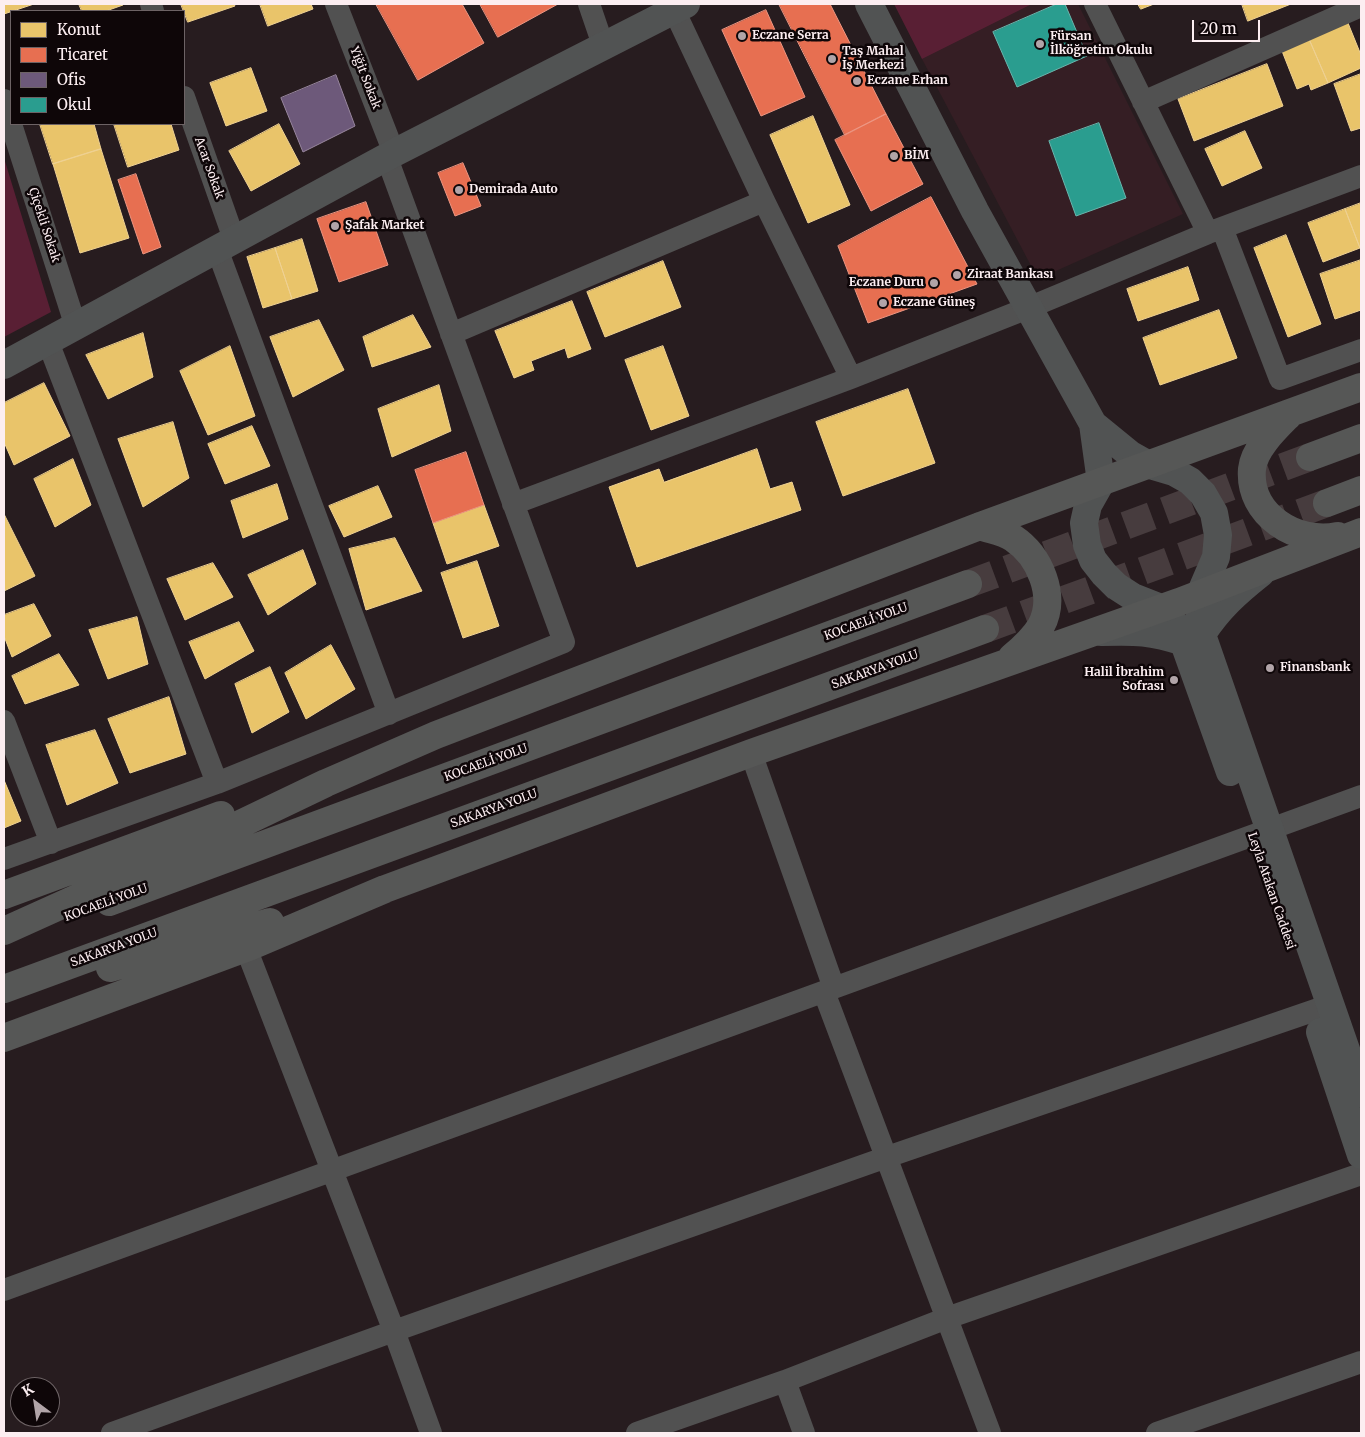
<!DOCTYPE html>
<meta charset="utf-8">
<style>
body{margin:0}
#map{position:relative;width:1365px;height:1437px;overflow:hidden;background:#271c1f;font-family:Merriweather,serif}
canvas{display:block}
.frame{position:absolute;inset:0;border:5px solid #fceef1;pointer-events:none}
.legend{position:absolute;left:10px;top:10px;width:175px;height:115px;box-sizing:border-box;background:#0e0608;border:1px solid #6d6365;margin:0;padding:6px 9px;list-style:none;font-size:15px;color:#fceef1}
.legend li{display:flex;align-items:center;gap:10px;height:25px}
.legend b{width:25px;border:1px solid #6d6365}
.north{position:absolute;left:10px;top:1377px;width:50px;height:50px;box-sizing:border-box;background:#0e0608;border:1px solid #6d6365;border-radius:50%;rotate:329deg;font-size:14px;font-weight:700;line-height:20px;text-align:center;color:#fceef1}
.north::after{content:'';display:block;margin:auto;width:18px;height:22px;background:#b1a4a8;clip-path:polygon(50% 0,100% 100%,50% 72%,0 100%)}
.scale{position:absolute;left:1192px;top:20px;width:68px;height:22px;box-sizing:border-box;border:2px solid #fceef1;border-top:0;padding-left:6px;font-size:15px;line-height:18px;white-space:nowrap;color:#fceef1;-webkit-text-stroke:4px #0e0608;paint-order:stroke}
</style>
<div id="map">
<canvas width="1365" height="1437"></canvas>
<div class="frame"></div>
<ul class="legend">
<li><b style="height:14px;background:#e9c46a"></b>Konut</li>
<li><b style="height:14px;background:#e76f51"></b>Ticaret</li>
<li><b style="height:14px;background:#6d597a"></b>Ofis</li>
<li><b style="height:14px;background:#2a9d8f"></b>Okul</li>
</ul>
<div class="north">K</div>
<div class="scale">20 m</div>
</div>
<script>
const context = document.querySelector('canvas').getContext('2d');
context.lineJoin = 'round';
function paint(path, color) {
  context.fillStyle = color;
  context.fill(path, 'evenodd');
}
function strokePath(path, color, width, dash) {
  context.strokeStyle = color;
  context.lineWidth = width;
  context.lineCap = dash ? 'butt' : 'round';
  context.setLineDash(dash || []);
  context.stroke(path);
}
function label(font, color, halo, rows, align = 'center') {
  context.font = font + ' Merriweather,serif';
  context.lineWidth = 5;
  context.setLineDash([]);
  context.textBaseline = 'middle';
  context.strokeStyle = halo;
  context.fillStyle = color;
  for (const [text, x, y, turn = 0] of rows) {
    context.save();
    context.translate(x, y);
    context.rotate((+turn || 0) * Math.PI / 180);
    context.textAlign = isNaN(turn) ? turn : align;
    if (halo) context.strokeText(text, 0, 0);
    context.fillText(text, 0, 0);
    context.restore();
  }
}
const built = new Path2D(`
 M1032 4H1078L1183 214 1038 279 922 59Z`);
const green = new Path2D(`
 M894 4H1032L922 59Z
 M4 158 51 312 4 337Z`);
const homes = new Path2D(`
 M4 4H34L4 14Z
 M79 4H123V5L106 11H82Z
 M181 4H234L235 6 188 22Z
 M260 4H311L313 9 268 26Z
 M1138 4H1154L1141 9Z
 M1242 4H1291L1248 21Z
 M1348 23 1361 55V68L1328 83 1309 39Z
 M1309 39 1328 83 1311 90 1309 84 1297 89 1282 51Z
 M1267 64 1283 106 1194 141 1178 99Z
 M251 68 267 111 226 126 210 83Z
 M1361 74V128L1351 131 1334 84Z
 M813 116 850 205 808 223 770 135Z
 M40 124H94L101 149 53 164Z
 M114 124H171L179 150 128 167Z
 M279 124 300 164 251 191 229 151Z
 M1245 131 1262 168 1222 186 1205 149Z
 M101 149 129 238 80 253 53 164Z
 M1361 203V247L1360 248 1345 209Z
 M1345 209 1360 248 1323 262 1308 223Z
 M1286 235 1321 324 1288 337 1254 248Z
 M302 239 318 291 292 299 275 248Z
 M275 248 292 299 263 308 247 257Z
 M1361 260V310L1335 319 1320 274Z
 M663 261 681 307 605 337 587 292Z
 M1188 267 1199 300 1138 321 1127 289Z
 M572 301 591 349 568 358 565 348 531 361 534 370 514 378 495 331Z
 M1219 310 1237 358 1160 385 1143 338Z
 M413 315 431 347 372 367 363 337Z
 M319 320 344 370 293 397 270 337Z
 M143 333 153 377 108 399 86 355Z
 M230 346 255 416 208 435 180 371Z
 M663 346 689 416 651 430 625 360Z
 M44 383 70 436 14 465 4 442V403Z
 M439 385 451 431 392 457 378 409Z
 M908 389 935 463 843 496 816 422Z
 M173 422 189 478 143 507 118 439Z
 M252 426 270 466 225 484 208 444Z
 M757 449 770 489 792 482 801 510 637 567 609 487 659 469 664 482Z
 M73 459 91 505 55 527 34 479Z
 M277 484 288 519 243 538 231 501Z
 M378 486 392 517 344 537 329 506Z
 M484 505 499 546 447 564 433 523Z
 M4 514 35 576 4 591Z
 M395 538 422 591 366 610 349 549Z
 M303 550 316 584 268 615 248 575Z
 M477 561 499 626 463 638 441 573Z
 M213 563 233 597 185 620 167 579Z
 M34 604 51 636 12 657 4 636V615Z
 M137 617 148 664 108 679 89 630Z
 M239 622 254 651 205 679 189 642Z
 M331 645 355 689 306 719 285 673Z
 M59 654 79 685 25 704 12 676Z
 M270 667 289 712 252 733 235 684Z
 M169 697 186 754 130 773 108 719Z
 M95 730 118 783 67 805 46 745Z
 M4 780 21 821 4 828Z`);
const shops = new Path2D(`
 M376 4H462L484 43 418 80Z
 M480 4H558L498 37Z
 M779 4H830L886 114 845 135Z
 M766 10 805 97 761 116 722 30Z
 M886 114 923 184 871 211 835 140Z
 M463 163 481 206 455 216 438 173Z
 M136 174 161 247 143 254 118 180Z
 M931 197 977 284 868 323 838 246Z
 M366 202 388 265 339 282 317 219Z
 M466 452 484 505 433 523 415 470Z`);
const offices = new Path2D(`
 M336 75 355 126 303 152 281 98Z`);
const schools = new Path2D(`
 M1057 4H1065L1087 56 1017 87 993 32Z
 M1099 123 1126 198 1076 216 1049 141Z`);
const highwayTunnel = new Path2D(`
 M968 584 1310 457
 M985 629 1327 503`);
const street = new Path2D(`
 M151 4 153 11
 M336 4 394 153
 M589 4 603 45
 M1095 4 1208 233
 M674 10 764 201 851 378
 M184 97 234 239
 M4 100 11 124
 M1143 102 1361 6
 M11 124 76 327
 M1222 228 1280 379 1361 350
 M217 249 389 714
 M451 334 764 201
 M48 342 217 783
 M513 504 851 378 1028 308 1208 233 1361 176
 M4 721 51 843
 M751 753 834 988
 M4 859 217 783 564 642 387 158
 M246 948 394 1331 431 1433
 M824 992 990 1433
 M4 1290 1361 796
 M785 1381 804 1433
 M112 1433 394 1331 887 1157 1330 1005
 M637 1433 785 1381 947 1318 1361 1174
 M1157 1433 1361 1362`);
const secondary = new Path2D(`
 M869 4 975 211 1093 424 1131 455 1147 464 1174 472 1190 481 1203 494 1214 513 1218 535 1216 557 1201 592 1199 626 1361 1093
 M4 365 394 153 686 4
 M1093 424 1101 482 1088 505 1084 523 1087 545 1093 560 1104 574 1116 586 1133 597 1161 608 1179 629 1230 772
 M1101 632C1136 631 1151 631 1184 642
 M1202 634C1219 608 1237 592 1261 573
 M1320 1032 1361 1155`);
const highway = new Path2D(`
 M1288 416C1275 429 1254 449 1252 469 1248 515 1297 545 1338 536
 M1310 457 1361 438
 M1327 503 1361 490
 M980 526C991 530 1004 532 1013 538 1040 556 1057 596 1041 626 1033 639 1023 648 1012 657
 M4 895 221 815
 M109 902 968 584
 M4 931 230 829 326 783 436 735 980 526 1361 387
 M110 968 270 922
 M4 989 985 629
 M4 1038 246 948 385 889 751 753 1179 602 1361 532`);
const markers = [
 [742,36,5,"#b1a4a8"],
 [1040,44,5,"#b1a4a8"],
 [832,59,5,"#b1a4a8"],
 [857,81,5,"#b1a4a8"],
 [894,156,5,"#b1a4a8"],
 [459,190,5,"#b1a4a8"],
 [335,226,5,"#b1a4a8"],
 [957,275,5,"#b1a4a8"],
 [934,283,5,"#b1a4a8"],
 [883,303,5,"#b1a4a8"],
 [1270,668,5,"#b1a4a8"],
 [1174,680,5,"#b1a4a8"]
];
const poiNames = [
 ["Eczane Serra",752,36],
 ["Fürsan",1050,37],
 ["İlköğretim Okulu",1050,51],
 ["Taş Mahal",842,52],
 ["İş Merkezi",842,66],
 ["Eczane Erhan",867,81],
 ["BİM",904,156],
 ["Demirada Auto",469,190],
 ["Şafak Market",345,226],
 ["Ziraat Bankası",967,275],
 ["Eczane Duru",924,283,"right"],
 ["Eczane Güneş",893,303],
 ["Finansbank",1280,668],
 ["Halil İbrahim",1164,673,"right"],
 ["Sofrası",1164,687,"right"]
];
const streetNames = [
 ["Yiğit Sokak",365,78,69],
 ["Acar Sokak",209,168,70],
 ["Çiçekli Sokak",44,225,72],
 ["KOCAELİ YOLU",866,622,-20],
 ["SAKARYA YOLU",875,670,-20],
 ["KOCAELİ YOLU",486,763,-20],
 ["SAKARYA YOLU",494,809,-20],
 ["Leyla Atakan Caddesi",1271,891,71],
 ["KOCAELİ YOLU",106,903,-20],
 ["SAKARYA YOLU",114,948,-20]
];
paint(built, '#351e24');
paint(green, '#591f34');
paint(homes, '#e9c46a');
strokePath(homes, '#efd192', 1);
paint(shops, '#e76f51');
strokePath(shops, '#ed9581', 1);
paint(offices, '#6d597a');
strokePath(offices, '#98869e', 1);
paint(schools, '#2a9d8f');
strokePath(schools, '#69b5ac', 1);
strokePath(highwayTunnel, '#473c3e', 28, [28, 14]);
strokePath(street, '#515151', 22);
strokePath(secondary, '#515353', 28);
strokePath(highway, '#565756', 28);
for (const [x, y, r, color] of markers) {
  const dot = new Path2D();
  dot.arc(x, y, r, 0, 2 * Math.PI);
  context.fillStyle = color;
  context.fill(dot);
  strokePath(dot, '#0e0608', 2);
}
label('bold 12px', '#fceef1', '#0e0608', poiNames, 'left');
label('12px', '#fceef1', '#0e0608', streetNames);
</script>
